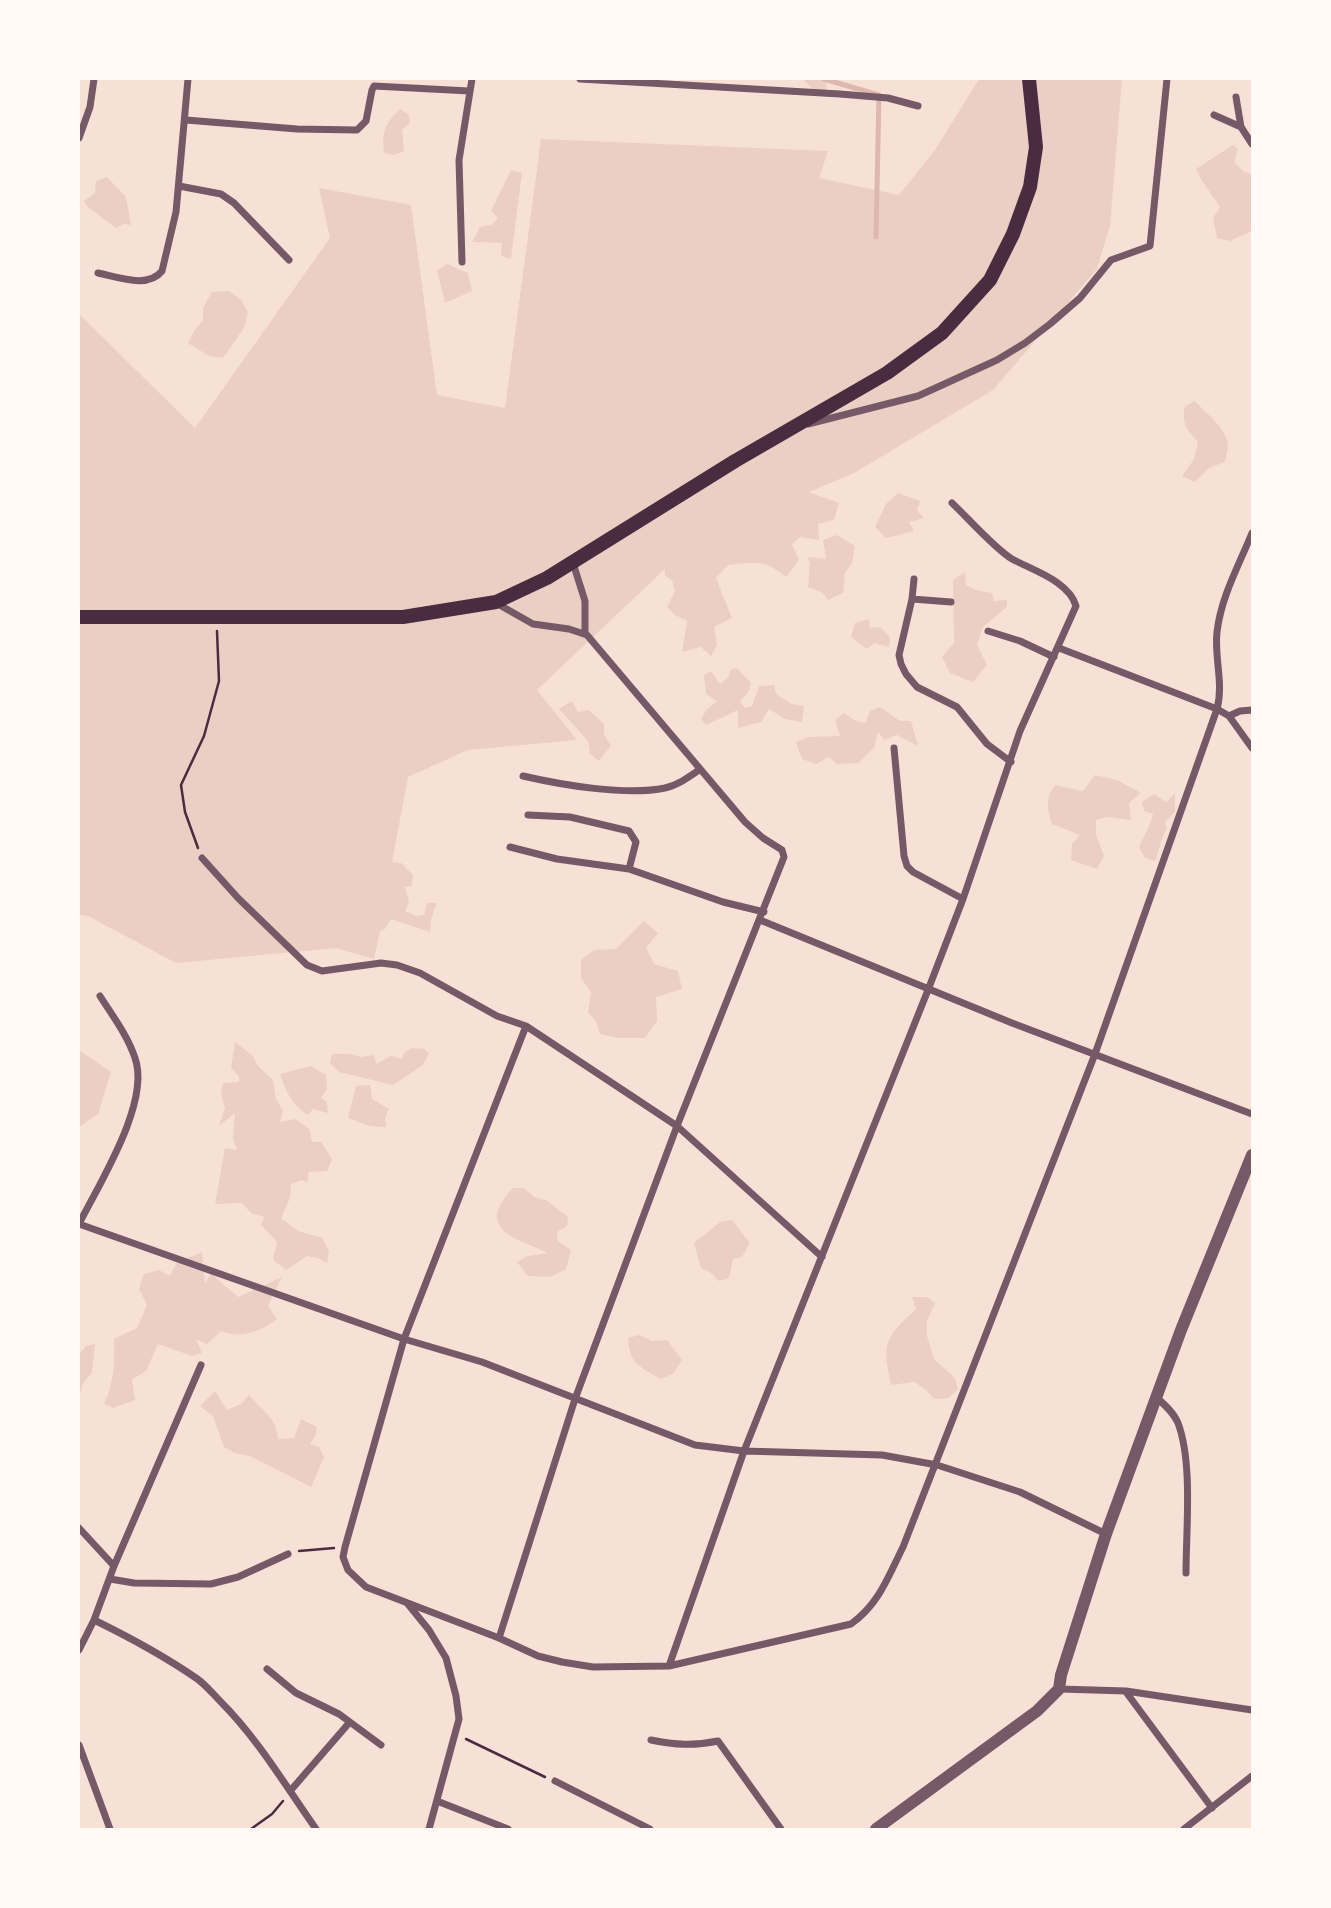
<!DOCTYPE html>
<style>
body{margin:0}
#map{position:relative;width:1331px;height:1908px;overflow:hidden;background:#f7e1d7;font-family:"Exo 2",sans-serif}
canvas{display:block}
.frame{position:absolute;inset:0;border:80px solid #fffaf5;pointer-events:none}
</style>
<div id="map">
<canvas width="1331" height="1908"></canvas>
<div class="frame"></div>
</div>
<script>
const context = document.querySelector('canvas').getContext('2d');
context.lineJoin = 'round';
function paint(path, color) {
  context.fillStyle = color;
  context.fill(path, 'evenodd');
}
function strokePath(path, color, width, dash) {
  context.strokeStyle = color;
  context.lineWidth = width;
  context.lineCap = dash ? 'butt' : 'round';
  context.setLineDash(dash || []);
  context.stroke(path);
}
const green = new Path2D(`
 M803 79H827L826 92 814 91Z
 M979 79H1122L1110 226 1097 269 993 390 854 473 809 492 839 503 834 520 818 524 819 540 800 537 792 544 799 560 786 577C764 559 756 562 728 565L716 578 732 618 714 627 717 645 711 656 701 647 682 652 687 621 675 615 667 607 675 591 672 580 665 576V569L537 690 577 740 468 750 408 777 392 862 401 863 413 875 412 886 405 887 409 902 405 911 416 916 424 915 427 903H437L431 919 430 932 391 919 385 929 380 931 374 959 336 948 176 963 88 916 79 915V314L195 428 330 238 319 188 411 205 437 395 505 408 541 139 828 151 819 178 899 195 935 150Z
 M400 109 409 115 410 123 402 130 404 151 394 155 384 153C382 130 384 125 400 109Z
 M1233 145 1238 149 1234 162 1243 171 1252 175V231L1230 241 1217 238 1213 218 1220 207 1202 181 1196 169Z
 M511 170 522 173 511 259 501 256 502 243 472 242 480 227 492 225 498 218 491 211Z
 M107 177 126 197 131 225 124 224 116 228 88 207 84 201 95 193 96 181Z
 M447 264 468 273 472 291 445 303 437 270Z
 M229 291 241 300 248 312 244 328 223 358 209 356 188 343 194 331 203 320V308L212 292Z
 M1195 401C1206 414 1225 426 1228 444 1228 449 1226 457 1225 462L1209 468 1195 482 1182 476 1194 459 1198 442C1187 429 1181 424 1185 406Z
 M898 493 920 501 917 510 924 518 909 522 914 531 886 538 875 527 886 504Z
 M837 535 855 546 852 563 845 573 843 593 828 600 823 593 808 587 810 563 807 557 826 559 823 540Z
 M965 572 966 585 976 590 992 593 994 601 1007 600V607L983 627 977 645 987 665 973 682 950 673 942 657 954 643 953 580Z
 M869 619 870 628 880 627 890 637 889 647 874 643 867 649 851 637 855 623Z
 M737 668 751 683 748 693 740 701 745 708 752 706 759 686 774 685 776 694 792 704 804 706 802 722 785 719 769 709 761 722 738 728V710L706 725 701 719 707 709 717 701 706 694 704 675 711 671 720 684 729 677 730 670Z
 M572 701 578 712 589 710 604 724V734L611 746 599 761 590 754 588 741 559 709Z
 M880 707 900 721H911L918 746 897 735 884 740 878 732 874 748 858 763 837 764 829 757 816 764 802 759 796 742 809 737 840 736 835 720 844 713 856 721 865 723 870 711Z
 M1095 775 1117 780 1141 793 1129 803 1131 820 1108 817 1096 820V835L1104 856 1097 869 1071 860 1072 844 1080 835 1052 824C1047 810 1045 797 1055 785L1083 791Z
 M1175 793V812L1165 822 1167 829C1160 839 1160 850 1155 861L1145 858 1139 848C1143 836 1150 827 1153 814L1144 811 1142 802 1154 794 1166 802Z
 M644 921 658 933 646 948 654 964 678 971 682 989 656 997 657 1021 645 1038H617L600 1034 596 1021 588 1013 591 992 581 978V960L594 950 616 949Z
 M235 1042 253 1056 258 1066 273 1080 276 1099 283 1111 280 1122 296 1119 310 1130 312 1142H321L332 1159 327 1171 309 1172 307 1183 302 1180 291 1184 290 1198 281 1218 298 1231 322 1238 329 1251 327 1263 318 1258 307 1256 286 1270 273 1260 277 1242 261 1225 264 1217 251 1213 242 1203 215 1204 225 1148 237 1150 233 1140 235 1113 219 1126 225 1108 221 1094 223 1083 239 1082V1076L231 1068Z
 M412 1048 424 1049 429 1053 423 1065 393 1085 339 1072 330 1063 332 1054H350L361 1057 374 1055 376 1064 391 1056 402 1059 404 1053Z
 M79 1050 111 1072 98 1114 79 1127Z
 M311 1066 326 1075 327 1089 321 1098 327 1102 328 1113 313 1109 308 1115C292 1105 286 1092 280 1074Z
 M370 1085 372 1099 389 1109 385 1118 386 1127 370 1126 348 1118 356 1086Z
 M513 1188H524L534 1197 546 1200 568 1217 567 1226 557 1232 558 1241 571 1250 566 1269 550 1277 528 1276 517 1262 528 1256 548 1253C517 1238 473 1230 513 1188Z
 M732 1220 750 1243 742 1257 733 1259 729 1278 719 1281 711 1273 701 1268 694 1243 720 1222Z
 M202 1252 205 1283 212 1272C219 1283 229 1288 238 1297L282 1277 268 1306 277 1319C260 1332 241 1339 221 1331L207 1344 196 1339 202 1353 192 1356 158 1344 146 1371 132 1379 135 1400 113 1408 104 1404C114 1384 115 1360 114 1339L137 1328 147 1305 139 1289 144 1274 159 1270 170 1276 177 1262Z
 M912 1297H927L935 1303 927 1321V1336L934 1359 955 1378 958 1389 949 1398 934 1399 927 1391 915 1382 891 1385C882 1344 884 1338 916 1309Z
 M639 1335 652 1341 667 1340 682 1360 673 1374 660 1379C640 1367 629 1363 628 1338Z
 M95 1344 92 1373 83 1383 79 1398V1354L86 1346Z
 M215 1391 227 1410 241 1404 249 1395C263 1412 276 1416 278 1439L294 1438 301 1419 317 1427 315 1436 310 1444 319 1447 324 1457 311 1487 250 1456 235 1453 224 1447 213 1416 200 1406Z`);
const stream = new Path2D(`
 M824 79 879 95 876 237`);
const path = new Path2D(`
 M198 848 185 812 181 785 204 736 219 681 217 631
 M299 1551 334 1548
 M466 1739 545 1777
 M251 1829 272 1814 283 1801`);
const minor = new Path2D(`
 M580 79 840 94 888 98 918 106
 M1236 97 1241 127 1252 144
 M1214 115 1241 127
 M186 120 297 129 357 130 366 121 372 90 374 86 469 91
 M79 138 90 107 94 79
 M179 186 221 194 234 203 289 260
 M462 262 459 160 472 79
 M98 273C118 277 148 289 162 271L176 212 188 79
 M808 424 918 396 997 360 1025 343 1050 324 1080 298 1111 260 1150 246 1167 79
 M573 563 585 601V634
 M914 579 912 599 899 655 901 664 906 674 917 687 957 707 987 744 1011 762
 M912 599 951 602
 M496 603 533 624 569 629 587 635 745 822 763 838 782 850 784 857 677 1126 575 1399 499 1638
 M988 631 1020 641 1054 657
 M1059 648 1217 709 1229 716 1252 748
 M1229 716 1240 711 1252 710
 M894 748 904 856 907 866 913 872 963 899
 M523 776C562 785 626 796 665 788 678 785 689 777 699 770
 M528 815 570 817 629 831 636 842 629 869
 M510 847 557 859 629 869 723 902 764 912
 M202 858 238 898 307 965 322 971 381 963 397 965 420 973 497 1016 526 1026 677 1126 822 1257
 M760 920 1012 1023 1252 1114
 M526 1026 404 1339 345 1547 343 1557 348 1570 366 1587 499 1638 538 1656 562 1662 593 1667 669 1666 851 1624C879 1604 888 1577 903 1547L1095 1054 1217 709C1224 683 1214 658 1217 632 1221 597 1239 565 1252 533
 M79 1224 404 1339 482 1362 695 1445 744 1451 882 1455 937 1465 1020 1492 1106 1534
 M79 1224C99 1184 151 1102 135 1058 128 1036 112 1015 100 996
 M1157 1398C1165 1405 1174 1413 1178 1423 1193 1463 1186 1529 1186 1573
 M79 1528 114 1566
 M110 1579 134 1583 211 1584 238 1577 288 1554
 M407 1603 429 1630 446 1658 456 1696 459 1719 429 1829
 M94 1620C129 1637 164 1656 196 1678 205 1684 212 1693 220 1701 258 1739 285 1785 316 1829
 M79 1650 94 1620 114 1566 201 1365
 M669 1666 744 1451 928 990 963 899 1020 731 1076 606C1069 581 1032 570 1012 559 995 549 967 517 952 503
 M267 1669 296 1693 339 1714 381 1745
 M1059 1689 1126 1691 1252 1710
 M1126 1692 1212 1808
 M651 1740C675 1745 694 1746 718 1741L781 1829
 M79 1745 110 1829
 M555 1781 650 1829
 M291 1790 349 1723
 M437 1801 508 1829
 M1184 1829 1252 1776`);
const tertiary = new Path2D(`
 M876 1829 1037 1711 1059 1689 1061 1675 1106 1534 1181 1330 1252 1155`);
const secondary = new Path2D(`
 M79 617H403L496 602 547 578 735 461 887 373 942 333 990 280 1013 234 1030 187 1036 147 1029 79`);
paint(green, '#ebcfc5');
strokePath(stream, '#dcb8b0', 5);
strokePath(path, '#4a2c40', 2.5);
strokePath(minor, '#755966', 7);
strokePath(tertiary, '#755966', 12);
strokePath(secondary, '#4a2c40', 14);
</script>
